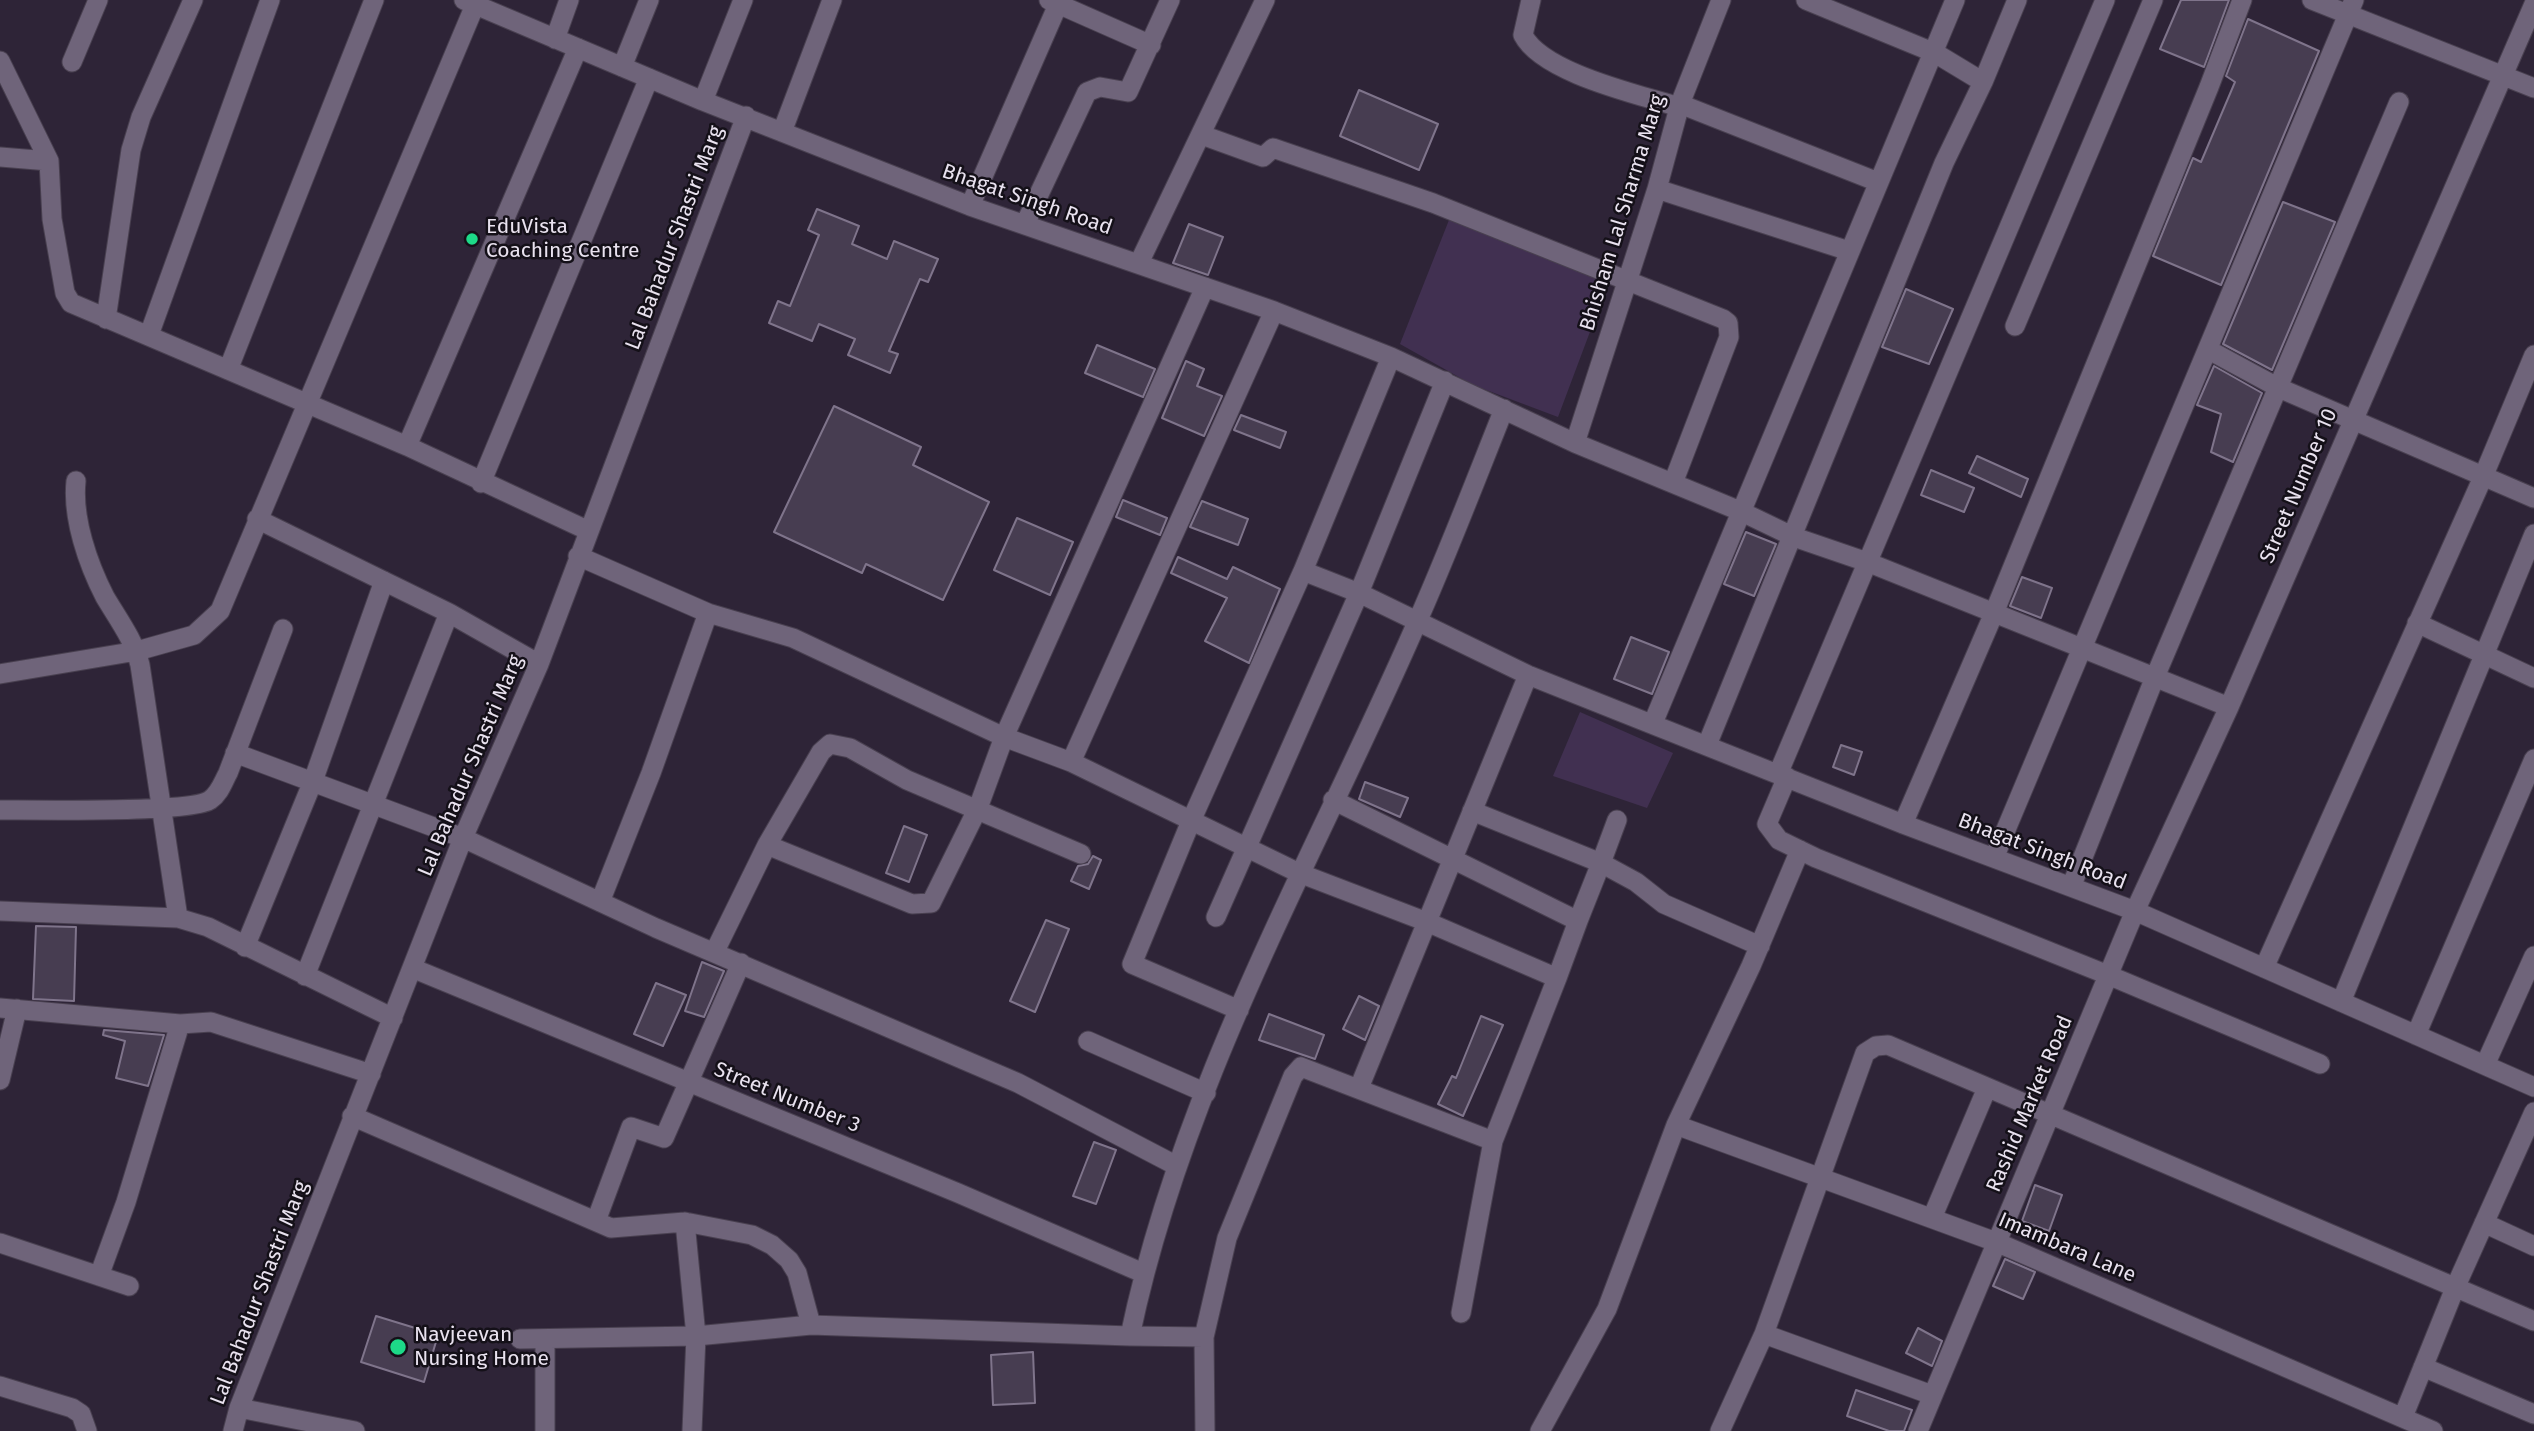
<!DOCTYPE html>
<style>
body{margin:0}
canvas{display:block;background:#2e2437}
</style>
<canvas width="2534" height="1431"></canvas>
<script>
const context = document.querySelector('canvas').getContext('2d');
context.lineJoin = 'round';
function paint(path, color) {
  context.fillStyle = color;
  context.fill(path, 'evenodd');
}
function strokePath(path, color, width, dash) {
  context.strokeStyle = color;
  context.lineWidth = width;
  context.lineCap = dash ? 'butt' : 'round';
  context.setLineDash(dash || []);
  context.stroke(path);
}
function label(font, color, halo, rows, align = 'center') {
  context.font = font + ' "Fira Sans",sans-serif';
  context.lineWidth = 5;
  context.setLineDash([]);
  context.textBaseline = 'middle';
  context.strokeStyle = halo;
  context.fillStyle = color;
  for (const [text, x, y, turn = 0] of rows) {
    context.save();
    context.translate(x, y);
    context.rotate((+turn || 0) * Math.PI / 180);
    context.textAlign = isNaN(turn) ? turn : align;
    if (halo) context.strokeText(text, 0, 0);
    context.fillText(text, 0, 0);
    context.restore();
  }
}
const green = new Path2D(`
 M1451 215 1609 281 1558 417 1473 385 1400 344Z
 M1580 712 1673 753 1647 808 1553 776Z`);
const building = new Path2D(`
 M2181 0H2229L2204 67 2160 49Z
 M2248 19 2319 51 2221 285 2153 256 2193 158 2201 162 2235 82 2226 76Z
 M1359 90 1438 124 1419 170 1340 136Z
 M2283 202 2335 222 2272 370 2223 344Z
 M817 209 859 226 852 244 887 259 894 241 938 259 928 282 920 279 889 351 898 354 890 373 848 355 855 339 819 324 812 341 769 323 778 301 790 306 819 235 808 230Z
 M1189 224 1223 237 1208 275 1173 263Z
 M1906 289 1953 309 1929 364 1882 347Z
 M1097 345 1155 369 1143 397 1085 373Z
 M1186 361 1204 369 1197 386 1222 396 1204 436 1162 418Z
 M2214 366 2262 393 2233 462 2211 452 2221 414 2197 405Z
 M834 406 921 447 913 465 989 502 943 600 866 564 862 573 774 532Z
 M1241 415 1286 432 1280 448 1234 430Z
 M1977 456 2028 479 2021 497 1969 473Z
 M1931 470 1974 488 1964 512 1921 495Z
 M1123 500 1167 518 1160 535 1116 517Z
 M1202 501 1248 519 1238 545 1190 527Z
 M1017 518 1073 542 1050 595 994 570Z
 M1746 532 1776 544 1754 596 1724 584Z
 M1178 557 1227 579 1233 567 1280 589 1249 663 1205 641 1227 598 1171 573Z
 M2022 577 2052 588 2041 618 2010 606Z
 M1631 637 1669 652 1652 694 1614 679Z
 M1841 745 1862 752 1854 775 1833 767Z
 M1365 782 1408 798 1400 817 1359 799Z
 M904 826 927 835 909 882 886 873Z
 M1093 856 1101 860 1089 889 1071 881 1078 866 1088 864Z
 M1046 920 1069 929 1035 1012 1010 1001Z
 M36 926 76 927 74 1001 33 999Z
 M702 962 724 971 704 1017 685 1011Z
 M656 983 686 995 663 1046 634 1034Z
 M1359 996 1379 1006 1365 1040 1343 1029Z
 M1269 1014 1324 1035 1315 1059 1259 1040Z
 M1481 1016 1503 1025 1463 1116 1438 1104 1452 1076 1456 1078Z
 M104 1030 164 1035 148 1086 116 1078 125 1041 103 1035Z
 M1094 1142 1116 1150 1096 1204 1073 1196Z
 M2035 1185 2062 1195 2049 1231 2022 1221Z
 M2005 1259 2035 1272 2023 1299 1993 1286Z
 M376 1316 438 1335 424 1382 361 1362Z
 M1918 1328 1942 1341 1932 1366 1906 1353Z
 M1033 1352 1035 1403 993 1405 991 1355Z
 M1856 1390 1912 1410 1904 1431H1889L1847 1416Z`);
const minor = new Path2D(`
 M464 0 703 101 970 206 1274 311 1391 357 1575 443 1740 511 1794 537 1867 562 2229 707
 M1049 0 1151 45
 M1531 0 1523 35C1542 72 1633 93 1672 105L1680 104 1878 182
 M1806 0 1935 53 1983 82
 M2312 0 2534 88
 M555 39 569 0
 M0 61 49 161 52 219 65 293 71 303 407 446 589 531
 M72 62 98 0
 M622 67 649 0
 M703 101 743 0
 M782 132 832 0
 M1202 135 1263 157 1273 148 1433 203 1723 319 1728 323 1729 337 1673 483
 M0 157 49 161
 M1657 189 1849 251
 M970 206 1060 0
 M1025 224 1087 92 1100 87 1128 92 1170 0
 M1139 263 1265 0
 M106 319 131 150 141 117 193 0
 M2015 326 2153 0
 M149 335 270 0
 M2209 350 2279 388 2534 498
 M228 370 374 0
 M1575 443 1657 189 1680 104 1721 0
 M407 446 578 48
 M76 481C72 518 88 564 105 597 118 619 134 640 140 665L178 918
 M481 483 649 78
 M257 519 449 613 539 664
 M578 556 708 613 793 638 1004 737 1071 762 1299 873 1427 922 1557 978 1493 1141
 M1303 571 1359 593 1528 675 1903 824 2135 911 2534 1087
 M2417 623 2534 678
 M0 674 137 651 194 635 220 611 475 5
 M1653 723 1955 0
 M1707 745 1944 163 1983 82 2017 0
 M235 753 463 838 656 928 1018 1083 1177 1166
 M1071 762 1274 311
 M1778 774 2105 0
 M1787 777 1767 824 1779 840 1816 858 2108 975 2320 1064
 M1333 800 1578 921 1557 978
 M0 810C34 810 191 813 210 800 220 793 223 782 228 773L283 629
 M1472 811 1601 863 1578 921
 M1617 820 1601 863 1636 882 1664 904 1760 946
 M1903 824 1994 613 2209 87 2242 0
 M767 845 912 904 931 903 978 808 1004 737 1205 287
 M1994 858 2354 0
 M2071 887 2155 677 2399 102
 M600 902 651 773 708 613
 M0 911 178 918 208 927 393 1018
 M1216 917 1359 593 1445 381
 M245 947 313 781 384 581
 M715 951 767 845 821 752 830 744 850 748 907 780 1081 854
 M412 968 958 1193 1143 1273
 M2264 968 2483 477 2534 355
 M305 976 449 613
 M2341 1002 2534 534
 M0 1008 180 1024 211 1022 371 1074
 M1239 1010 1132 964 1191 821 1303 571 1391 357
 M2416 1035 2534 759
 M1088 1041 1206 1093
 M2485 1065 2534 956
 M0 1080 17 1009
 M1359 1088 1528 675
 M352 1116 611 1228 685 1222 752 1235 772 1245 789 1260 797 1273 811 1325
 M1676 1125 1996 1242 2433 1431
 M1932 1218 1987 1088
 M596 1221 631 1127 664 1138 741 963
 M685 1222 696 1336 692 1431
 M2484 1223 2534 1246
 M0 1243 129 1286
 M99 1276 126 1202 180 1024
 M1764 1334 1932 1395
 M1204 1337 1227 1238 1293 1076 1301 1067 1493 1141 1461 1313
 M520 1339 696 1336 811 1325 1130 1336
 M2423 1367 2534 1414
 M0 1386 72 1408 81 1414 87 1431
 M239 1408 355 1431
 M2403 1417 2455 1288 2534 1112
 M233 1431 239 1408 463 838 539 664 746 116
 M545 1431V1339
 M1205 1431 1204 1337 1130 1336C1183 1082 1316 855 1418 620 1449 550 1476 479 1504 409
 M1540 1431 1607 1309 1676 1125 1751 966 1800 850
 M1720 1431 1764 1334 1865 1053 1876 1046 1888 1045 2534 1321
 M1918 1431 2135 911 2229 707 2534 4`);
const markers = [
 [472,239,7,"#1dd988"],
 [398,1347,9,"#1dd988"]
];
const streetNames = [
 ["Bhagat Singh Road",1027,200,19],
 ["Bhisham Lal Sharma Marg",1623,213,-73],
 ["Lal Bahadur Shastri Marg",675,238,-69],
 ["Street Number 10",2299,486,-67],
 ["Lal Bahadur Shastri Marg",471,766,-67],
 ["Bhagat Singh Road",2042,852,21],
 ["Street Number 3",787,1098,22],
 ["Rashid Market Road",2030,1104,-67],
 ["Imambara Lane",2067,1248,23],
 ["Lal Bahadur Shastri Marg",260,1293,-69]
];
const poiNames = [
 ["EduVista",486,227],
 ["Coaching Centre",486,251],
 ["Navjeevan",414,1335],
 ["Nursing Home",414,1359]
];
paint(green, '#413051');
paint(building, '#473d51');
strokePath(building, '#7f748b', 2);
strokePath(minor, '#494050', 21);
strokePath(minor, '#6f647a', 19);
for (const [x, y, r, color] of markers) {
  const dot = new Path2D();
  dot.arc(x, y, r, 0, 2 * Math.PI);
  context.fillStyle = color;
  context.fill(dot);
  strokePath(dot, '#141018', 2.5);
}
label('21px', '#e9e2ef', '#141018', streetNames);
label('21px', '#e9e2ef', '#141018', poiNames, 'left');
</script>
